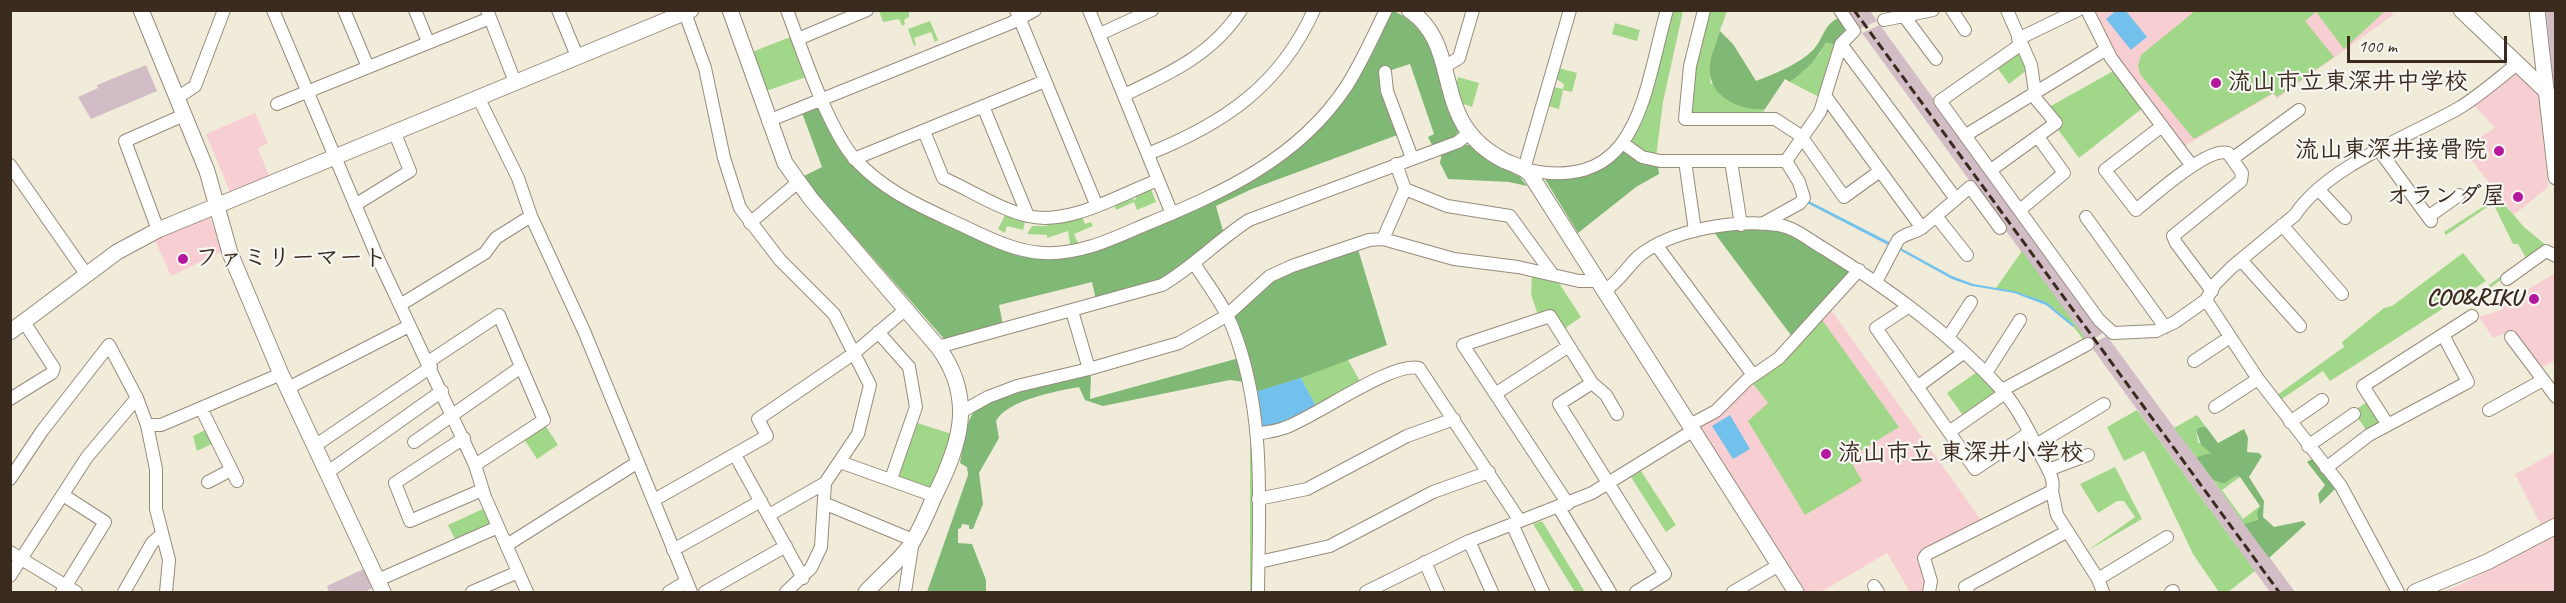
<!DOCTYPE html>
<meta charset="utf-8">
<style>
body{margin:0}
#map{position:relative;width:2566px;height:603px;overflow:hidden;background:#f1ecda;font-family:Caveat,sans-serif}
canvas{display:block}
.frame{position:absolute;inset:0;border:12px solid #3b2a1e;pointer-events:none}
.scale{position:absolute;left:2347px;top:36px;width:160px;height:27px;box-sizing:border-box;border:3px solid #3b2a1e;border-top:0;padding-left:8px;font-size:18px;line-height:21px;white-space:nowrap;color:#3b2a1e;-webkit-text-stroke:4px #f6f6f2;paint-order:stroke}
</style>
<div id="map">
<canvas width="2566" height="603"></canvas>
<div class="frame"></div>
<div class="scale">100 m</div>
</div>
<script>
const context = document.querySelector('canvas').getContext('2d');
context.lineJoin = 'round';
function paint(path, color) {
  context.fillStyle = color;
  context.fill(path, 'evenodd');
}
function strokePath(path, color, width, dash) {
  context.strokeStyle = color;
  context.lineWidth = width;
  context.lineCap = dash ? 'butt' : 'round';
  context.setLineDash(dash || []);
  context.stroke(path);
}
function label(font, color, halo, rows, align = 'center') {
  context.font = font + ' Caveat,"Klee One",sans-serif';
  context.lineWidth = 4.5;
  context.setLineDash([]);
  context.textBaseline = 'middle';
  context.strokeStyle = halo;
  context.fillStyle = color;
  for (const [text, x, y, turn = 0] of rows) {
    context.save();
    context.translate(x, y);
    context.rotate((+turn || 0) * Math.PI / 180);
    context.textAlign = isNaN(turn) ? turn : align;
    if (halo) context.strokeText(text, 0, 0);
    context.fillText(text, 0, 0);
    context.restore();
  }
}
const built = new Path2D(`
 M2392 10 2393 15 2277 99 2273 94 2183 147 2121 67 2091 11Z
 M2515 70 2538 91 2548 187 2514 215 2462 148 2495 128 2471 102Z
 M255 113 268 143 258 148 269 176 230 192 206 134Z
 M203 215 210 218 223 251 171 276 154 238Z
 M2555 273V360L2541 368 2511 331 2493 338 2479 317 2501 310V306Z
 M1829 307 1984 524 1923 553 1927 574 1925 592H1910L1887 553 1821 592H1805L1699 426Z
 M2555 452V520L2542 527 2515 474Z
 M2555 534V592H2442L2462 584Z`);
const industrial = new Path2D(`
 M1845 11H1870L1877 21 1860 29Z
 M2546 11H2555V88L2554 87Z
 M1880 25 2103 332 2100 335 2087 342 1862 33Z
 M146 65 157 91 91 119 78 97 98 88 97 85Z
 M2107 336 2295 592H2270L2090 345Z
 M366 568 375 587 364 592H329L327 586Z`);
const green = new Path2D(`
 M879 11H909V17L904 20 905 24 902 26 899 19 883 22Z
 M1671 11H1683L1663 102 1656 157H1649L1629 143 1637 129Z
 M1710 11H1727L1713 50 1710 83 1757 109H1765L1763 113 1694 114 1691 110 1696 69Z
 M2195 11V10L2385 11 2344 49 2316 12 2305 21 2334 57 2277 97 2273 93 2194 139 2140 74 2138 66 2141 55Z
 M930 21 938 40 935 42 931 32 914 38 916 45 914 46 908 29Z
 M1615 23 1640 30 1637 41 1612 34Z
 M793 36 809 76 766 91 752 52Z
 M1826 41 1836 45 1821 98 1790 82 1820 54Z
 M2015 53H2019L2027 70 2009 84 1996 66Z
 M1559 68 1577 73 1572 92 1563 90 1559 109 1548 106 1553 87 1563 89 1564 84 1556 79Z
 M2115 70 2144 107 2079 158 2057 128 2063 124 2049 107Z
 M1458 77 1479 83 1472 107 1461 103 1456 86Z
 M1151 189 1156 202 1137 210 1134 202 1116 210 1114 203 1132 196 1134 200 1136 199 1135 195Z
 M2498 197 2524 227 2547 246 2490 288 2489 285 2526 258 2518 244H2513L2493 203 2446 235 2444 232Z
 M1007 211 1026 218 1023 230 1007 226 1005 233 998 229Z
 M1082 216 1085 224 1091 222 1093 226 1074 234 1080 247 1071 249 1068 231 1047 238V235L1027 234 1032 226H1047V221Z
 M2022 251 2086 339 2084 341C2063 308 2036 295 1996 288Z
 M2463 253 2486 281 2330 381 2323 371 2279 401 2277 395 2344 347 2342 342 2384 308 2392 306Z
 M1532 274 1557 280 1581 317 1564 329 1552 310 1538 315 1531 294Z
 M1820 317 1899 427 1849 458 1862 481 1805 515 1748 421 1768 403 1751 381Z
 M1347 358 1361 383 1316 406 1301 378Z
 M1977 372 1996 389V395L1964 417 1947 393Z
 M2369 401 2380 420 2379 425 2367 431 2353 411Z
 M2137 410 2255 571 2228 592H2219L2193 554 2144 451 2124 461 2107 427Z
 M1250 412 1254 438 1255 592H1250Z
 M2197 415 2206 427 2196 430 2198 442 2212 453 2196 457 2174 428Z
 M914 422 952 434 932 487 928 489 898 478 896 475Z
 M545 425 558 445 537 459 524 439Z
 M207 429 214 443 197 451 193 436Z
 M2115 467 2142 519 2087 551 2135 517 2124 501H2117L2098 513 2080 484Z
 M1641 471 1676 525 1666 532 1631 477Z
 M2236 476 2240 477 2222 490 2243 519 2260 506 2257 522 2244 524 2213 480 2224 484Z
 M485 508 491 522 489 526 456 541 448 525Z
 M1542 521 1585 592H1575L1533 524Z`);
const forest = new Path2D(`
 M1394 11C1438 31 1445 88 1459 129L1456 136 1432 145 1428 137 1434 134 1410 64 1382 73 1400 134 1252 189 1216 206 1223 231 1187 263 1162 280 1096 300 1092 282 999 305 1003 325 945 340 802 177 822 167 802 113 818 107 876 183 1045 258 1230 193 1260 175 1317 128 1389 13Z
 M1840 17 1848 26 1836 45 1826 42C1818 59 1805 70 1790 82L1785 79 1765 109C1753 110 1739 107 1729 101 1700 83 1710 58 1720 31L1733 44 1756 81C1776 73 1798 65 1814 49 1824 37 1824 24 1840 17Z
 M1463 145H1472L1513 170 1512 173 1520 177 1527 186 1509 182 1448 179 1440 163 1442 152Z
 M1623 150 1658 166 1659 174 1636 187 1578 233 1543 176C1585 178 1589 173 1623 150Z
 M1773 227 1782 229 1849 268 1850 273 1793 338 1713 231Z
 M1357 246 1387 345 1301 378 1253 393 1231 317 1268 283 1291 271Z
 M1239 358 1244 382 1230 380 1103 406 1085 400 1079 387C1057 391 1007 400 996 421L999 438 979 473 983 504 973 529H969V525L962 524 961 528 958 529V543L972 544 986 580V592H927L968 475 967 467 960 463C963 449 965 425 973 413 986 394 1064 380 1088 373L1091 377 1090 399Z
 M2201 427H2206L2218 443 2244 429 2248 438 2247 452 2259 453 2262 456 2249 477 2264 501 2263 517 2274 527 2303 521 2306 524 2269 558 2244 524 2258 520 2257 513 2260 506 2240 477 2236 476 2224 484 2213 480 2196 457 2211 453 2201 445 2196 430Z
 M2310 460H2314L2336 488 2320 504 2318 494 2325 485 2307 462Z`);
const water = new Path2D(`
 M2117 10 2126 11 2147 37 2131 50 2106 19Z
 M1809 201 1891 243 1890 246 1807 203Z
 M1897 246 1952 276 1973 284 2014 291 2046 302 2074 325 2073 327 2046 305 2014 293 1972 286 1952 279 1896 248Z
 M1301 378 1316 406 1284 424 1265 428 1261 425 1255 392Z
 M1730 415 1750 449 1733 459 1712 426Z`);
const minor = new Path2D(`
 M273 10 376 254 475 465 485 497 527 592
 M344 10 368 67
 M415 10 428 42
 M487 10 515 82
 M558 10 577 56
 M787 10C802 50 828 129 855 159 881 188 915 204 950 220 980 233 1009 251 1043 253 1081 255 1114 238 1147 224 1224 192 1298 159 1346 87 1362 62 1373 36 1386 10
 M1016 10 1096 204
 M1089 10 1172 214
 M1570 10 1524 169C1640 196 1643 93 1667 10
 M1704 10 1690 66 1685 119H1775L1801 136 1844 197 1880 171
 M1952 10 1965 30
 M2087 10 2111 58 2192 166
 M685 13 705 68 724 158 740 208 780 260 834 314 870 385 858 434 825 483 769 515
 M1904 16 1936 59
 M1884 20 1933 10
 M1100 34 1152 10
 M798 39 867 10
 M2018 39 2078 10
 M1841 44 1956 199
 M2020 45 1940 101 2099 320 2113 333 2156 331 2175 322 2206 300 2215 284 2232 267 2295 215C2326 167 2410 136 2459 108 2479 96 2498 79 2517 64
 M1444 67 1459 58 1473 10
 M1385 72 1387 91 1412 158
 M1124 95C1169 74 1213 54 1241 10
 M478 97 518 178 531 216 584 331 691 592
 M1826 97 1922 228
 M177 98 195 86 224 10
 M277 104 490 18
 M983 106 1028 216
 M768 121 1011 23 1035 10
 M2162 126 2105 170 2136 210C2152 197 2208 146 2228 153L2242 173 2241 181 2173 236 2176 243 2212 291
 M924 131 943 178C970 190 999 209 1028 216 1069 226 1119 195 1158 180
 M1966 135 2105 50
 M1624 144 1642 157 1660 161H1786
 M2379 150 2431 221
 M1148 154C1223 124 1280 86 1314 10
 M854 159 1045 81
 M2232 159 2299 110
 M1685 161 1695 231
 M1731 161 1741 225
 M1786 161 1820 112 1841 44 1854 31 1840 10
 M1396 164 1405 189 1447 206 1510 216 1553 275
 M10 165 86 274
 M1991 170 2056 123 2036 99 2031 65 2007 10
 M2319 190 2345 218
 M355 205 410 171 394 131
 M2020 210 2064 173 2038 137
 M1936 216 1967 255
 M2086 217 2165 327
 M2428 217 2459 195
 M750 223 797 183
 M1762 224 1800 203 1804 198 1799 182 1786 161
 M2282 225 2342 294
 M158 230 125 141 184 115
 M1383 239 1405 189
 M1657 246 1753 375
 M2241 260 2300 326
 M1194 263C1206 283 1223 303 1232 326 1266 410 1259 503 1258 592
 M2507 279 2546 251 2556 256
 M1876 282 1898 240C1905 233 1913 234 1922 228L1970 187 2000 228
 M1604 291C1619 282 1626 268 1639 256 1672 229 1738 219 1778 225 1794 227 1809 240 1823 248 1889 289 1951 334 2003 391 2019 409 2032 437 2042 458 2048 469 2055 479 2052 491L1927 554 1924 558 1931 581 1929 592
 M2206 300 2258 379 2341 486 2398 592
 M400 305 485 253 496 238 531 216
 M1908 307 1876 328 1975 469 2029 433
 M1072 311 1089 369
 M878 332 909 367 916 407 891 479
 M1949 336 1971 302
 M2511 337 2556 397
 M938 347 1162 285C1193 267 1218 240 1249 220L1458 142 1469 133
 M2194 361 2230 337
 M428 362 499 315 544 420 475 465
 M1986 373 2020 320
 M1592 383 1606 395 1617 414
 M1917 387 1963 353
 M288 388 409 326
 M2002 390 2088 344
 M1495 394 1569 346
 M10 399 52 373 54 368 24 322
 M2215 407 2258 379
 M201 408 237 481
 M2489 410 2543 380
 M961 412 988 397 1017 386 1089 369 1179 343 1226 316 1270 276 1292 266 1369 240 1383 239 1454 259 1518 267 1579 281H1597
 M2290 422 2322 400
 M147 425H161L281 374
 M1690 425 1716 411 1747 380 1779 358 1859 270
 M2388 425 2363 386 2472 316
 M1949 432 2005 393
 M1257 434C1266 432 1276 431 1284 428 1314 418 1392 361 1419 368L1520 521
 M464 438 395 483 410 521 482 490
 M414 442 521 367
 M316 445 431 367
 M2036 445 2104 404
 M2308 446 2354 414
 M735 455 803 578
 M840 462 935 496
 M2326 468 2369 435 2468 382 2443 335
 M2048 470 2088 455
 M328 472 442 391
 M10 479 42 431 109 345 137 398 147 425 156 469V509L169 560 166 592
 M208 482 231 470
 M2052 491 2057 515 2098 579 2103 592
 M1258 499 1307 489 1407 436 1454 419
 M654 500 767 436 758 419 853 354 906 309
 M826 504 913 540 905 592
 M1568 504 1463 345 1550 316 1592 383 1559 404 1665 574 1636 592
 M1559 508 1610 592
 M1512 524 1543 592
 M1469 541 1492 592
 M507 545 638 462
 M673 550 761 501
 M10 552 76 592
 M1259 562 1330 546 1433 492 1489 472
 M1425 562 1438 592
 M10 576 87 457 137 398
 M2098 579 2167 537
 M378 580 498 527
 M1874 586 1878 592
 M62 592 105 522 63 495
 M124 592 152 543 161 535
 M472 592 518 572
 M669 592 686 582
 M705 592 786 546
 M786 592 811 568 821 547 825 483
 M1366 592 1469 541 1592 493 1694 430
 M1733 592 1779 565
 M1968 592 1965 587 2066 532
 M2171 592 2173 591`);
const tertiary = new Path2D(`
 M141 10 207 171 230 253 281 374 383 592
 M730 10 785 163 811 199 938 347C976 399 960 445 934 497 927 513 920 531 910 546 897 563 880 577 866 592
 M1409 10C1450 37 1441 87 1464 125 1474 141 1489 153 1505 161 1514 165 1523 167 1530 174L1796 592
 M2461 10 2547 92
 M2537 10 2556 177
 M10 332 117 252 158 230 691 10
 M2415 592 2487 562 2556 526`);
const rail = new Path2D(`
 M1854 10 2279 592`);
const markers = [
 [2216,83,6,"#b5179e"],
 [2499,151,6,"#b5179e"],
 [2518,197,6,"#b5179e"],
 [183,259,6,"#b5179e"],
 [2534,299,6,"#b5179e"],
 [1826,454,6,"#b5179e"]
];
const poiNames = [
 ["流山市立東深井中学校",2228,83],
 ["流山東深井接骨院",2487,151,"right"],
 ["オランダ屋",2506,197,"right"],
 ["ファミリーマート",195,259],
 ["COO&RIKU",2522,299,"right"],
 ["流山市立 東深井小学校",1838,454]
];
paint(built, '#f7cfd2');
paint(industrial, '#d2bdc6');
paint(green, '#a1d789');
paint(forest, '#80b875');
paint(water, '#72c1ed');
strokePath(minor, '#968b7c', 14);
strokePath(tertiary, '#968b7c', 17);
strokePath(minor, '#fff', 12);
strokePath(tertiary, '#fff', 15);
strokePath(rail, '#3b2a1e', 3, [9, 4.5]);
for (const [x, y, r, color] of markers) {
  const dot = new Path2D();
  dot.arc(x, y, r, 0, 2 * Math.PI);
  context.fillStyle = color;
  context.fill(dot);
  strokePath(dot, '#f6f6f2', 2);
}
label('bold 24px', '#3b2a1e', '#f6f6f2', poiNames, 'left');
</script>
